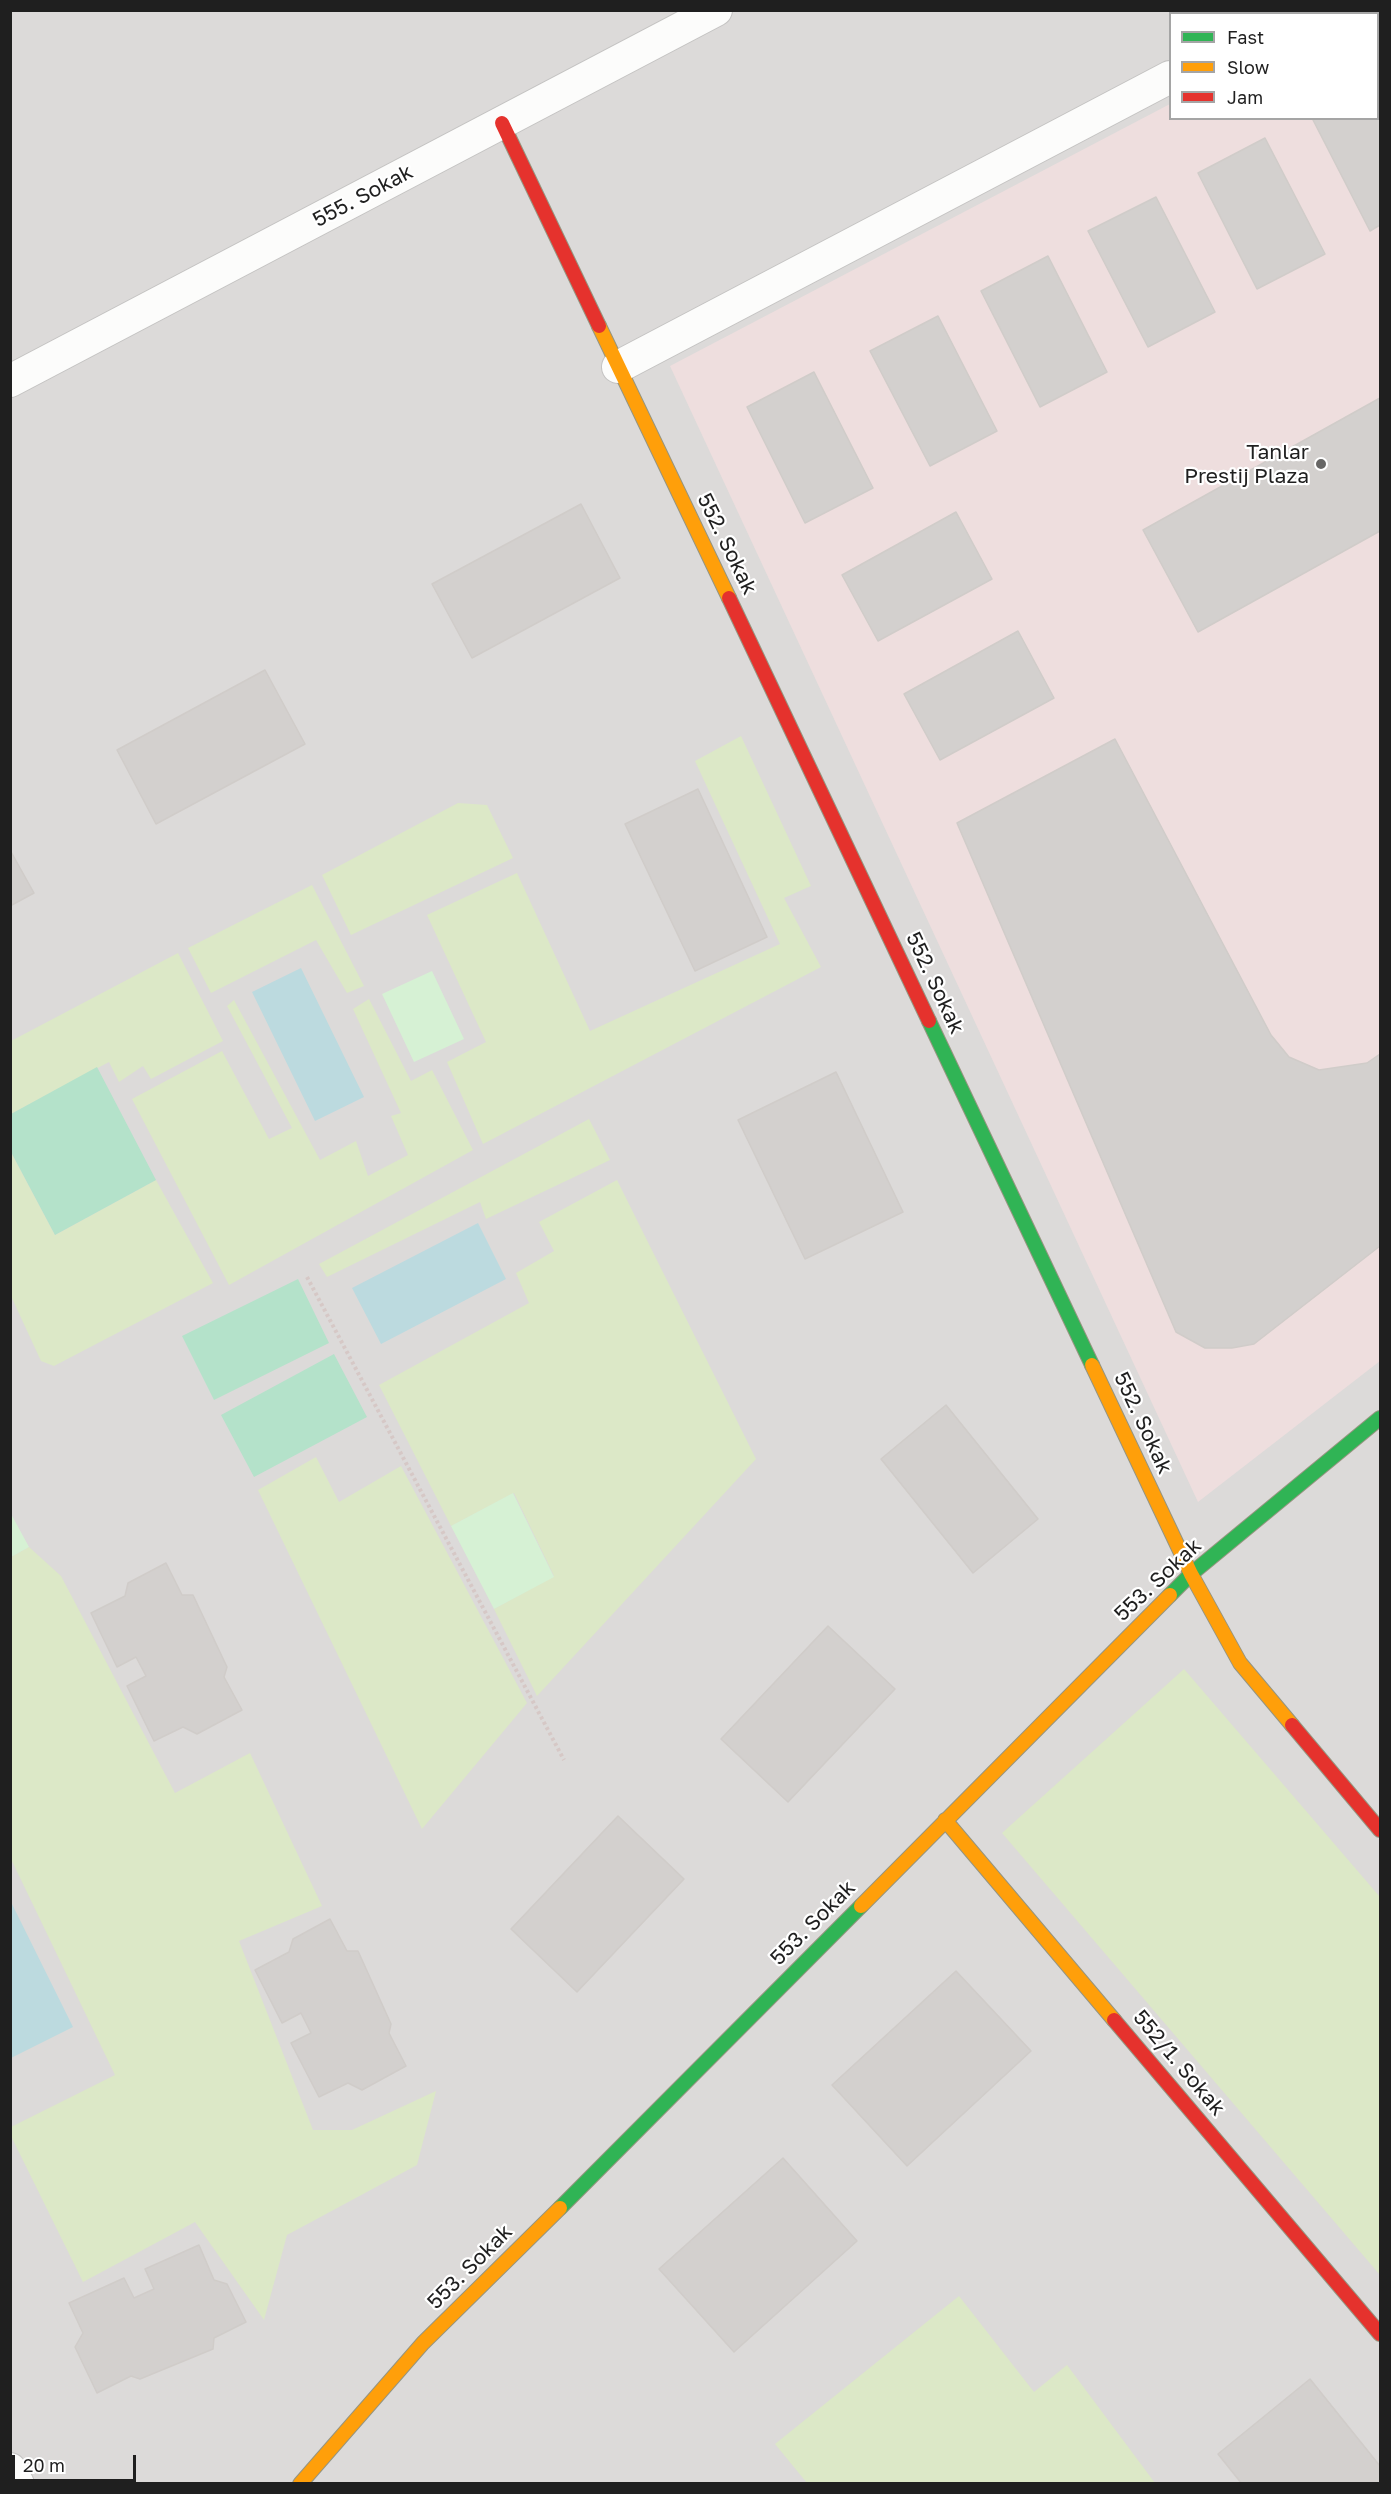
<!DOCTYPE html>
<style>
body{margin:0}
#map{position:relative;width:1391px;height:2494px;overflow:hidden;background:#edeae7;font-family:"Golos Text",sans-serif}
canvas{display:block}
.frame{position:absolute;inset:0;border:12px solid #1f1f1f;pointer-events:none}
.legend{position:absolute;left:1169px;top:12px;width:210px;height:108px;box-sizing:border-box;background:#fff;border:2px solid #a5a5a5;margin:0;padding:8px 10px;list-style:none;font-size:18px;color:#1f1f1f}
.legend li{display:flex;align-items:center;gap:12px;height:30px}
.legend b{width:30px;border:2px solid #a5a5a5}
.scale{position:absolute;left:12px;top:2455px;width:124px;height:27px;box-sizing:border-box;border:3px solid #1f1f1f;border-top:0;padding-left:8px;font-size:18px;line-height:21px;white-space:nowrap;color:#1f1f1f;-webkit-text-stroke:4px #fff;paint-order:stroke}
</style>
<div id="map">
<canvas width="1391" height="2494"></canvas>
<div class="frame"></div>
<ul class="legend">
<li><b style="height:8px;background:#30b455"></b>Fast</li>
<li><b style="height:8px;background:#ff9f0a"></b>Slow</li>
<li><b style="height:8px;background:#e5322d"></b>Jam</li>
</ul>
<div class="scale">20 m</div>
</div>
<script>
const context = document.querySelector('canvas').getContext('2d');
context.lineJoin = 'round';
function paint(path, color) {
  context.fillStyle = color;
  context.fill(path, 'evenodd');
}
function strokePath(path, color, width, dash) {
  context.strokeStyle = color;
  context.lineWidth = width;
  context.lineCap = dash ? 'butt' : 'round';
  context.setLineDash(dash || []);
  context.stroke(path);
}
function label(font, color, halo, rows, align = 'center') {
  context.font = font + ' "Golos Text",sans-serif';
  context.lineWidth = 4.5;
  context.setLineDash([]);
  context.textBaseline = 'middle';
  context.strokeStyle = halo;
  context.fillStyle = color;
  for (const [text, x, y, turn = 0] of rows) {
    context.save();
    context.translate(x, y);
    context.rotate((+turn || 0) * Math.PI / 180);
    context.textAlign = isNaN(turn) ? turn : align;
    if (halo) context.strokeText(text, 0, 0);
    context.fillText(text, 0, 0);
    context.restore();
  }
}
const residential = new Path2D(`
 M11 11H1380V2483H11ZM1170 14H1378V118H1170Z`);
const commercial = new Path2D(`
 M1350 11H1380V1361L1198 1502 670 366 1170 104V118H1378V14L1344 13Z`);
const grass = new Path2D(`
 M741 736 811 886 784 898 821 967 483 1144 447 1062 486 1042 427 915 517 873 590 1031 780 944 695 761Z
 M458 803 487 805 513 858 351 935 322 875Z
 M312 885 364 986 347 993 316 940 211 993 188 948Z
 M178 953 223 1041 151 1079 143 1066 119 1082 109 1062 11 1114V1041Z
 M369 999 411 1081 432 1070 473 1150 229 1285 132 1099 222 1051 269 1139 292 1128 227 1006 234 1000 320 1160 356 1141 368 1176 408 1155 391 1116 401 1113 353 1009Z
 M589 1119 610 1160 486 1219 480 1202 327 1277 319 1264Z
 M11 1152 55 1235 156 1180 213 1283 54 1366 41 1361 11 1296Z
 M617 1180 756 1459 537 1696 494 1609 554 1576 514 1493 451 1526 379 1385 529 1303 516 1273 554 1251 539 1222Z
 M316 1457 339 1502 401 1466 527 1703 422 1829 258 1490Z
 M29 1547 61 1576 175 1793 250 1753 322 1906 239 1941 313 2130H352L436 2091 417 2165 287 2235 264 2320 195 2222 83 2282 11 2136V2127L115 2075 11 1859V1557Z
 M1184 1669 1380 1897V2275L1002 1833Z
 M959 2296 1034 2392 1067 2365 1155 2483H807L775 2444Z`);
const park = new Path2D(`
 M432 971 464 1039 414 1062 382 994Z
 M513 1493 554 1577 494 1609 451 1526Z
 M10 1512 29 1547 11 1557H10Z`);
const pitch = new Path2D(`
 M97 1067 156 1180 55 1235 11 1152V1114Z
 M298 1279 329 1343 214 1400 182 1336Z
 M334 1354 367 1417 254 1477 221 1415Z`);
const water = new Path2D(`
 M301 968 364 1097 315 1121 252 992Z
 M478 1223 506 1279 381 1344 352 1288Z
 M10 1900 73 2027 11 2058H10Z`);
const building = new Path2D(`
 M1378 80 1380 85V225L1370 231 1312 118H1378Z
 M1265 138 1325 254 1257 289 1198 173Z
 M1156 197 1215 312 1148 347 1088 231Z
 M1048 256 1107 372 1040 407 981 291Z
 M938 316 997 431 930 466 870 351Z
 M814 372 873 488 805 523 747 407Z
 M1380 398V531L1198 632 1143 530Z
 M581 504 620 578 472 658 432 584Z
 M956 512 992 579 878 641 842 575Z
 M1018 631 1054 698 940 760 904 694Z
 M265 670 305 744 156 824 117 750Z
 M1115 739 1271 1035 1289 1057 1319 1070 1367 1063 1380 1054V1246L1254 1344 1232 1348H1205L1176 1332 957 823Z
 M698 789 767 937 695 971 625 824Z
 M10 850 34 893 10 906Z
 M836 1072 903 1212 805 1259 738 1120Z
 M946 1405 1038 1519 973 1573 881 1459Z
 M166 1563 182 1595H193L227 1667 224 1677 242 1710 197 1734 183 1727 154 1741 127 1686 146 1676 136 1657 117 1667 91 1613 125 1596 128 1583Z
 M828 1626 895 1689 788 1802 721 1739Z
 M618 1816 684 1879 577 1992 511 1929Z
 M330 1919 347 1951H358L391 2024 389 2033 406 2066 362 2090 348 2083 319 2097 291 2043 311 2033 301 2013 282 2023 255 1970 289 1952 293 1939Z
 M956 1971 1031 2051 907 2166 832 2085Z
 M783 2158 857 2241 734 2352 659 2269Z
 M199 2245 214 2280 227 2284 246 2322 214 2338 213 2349 140 2379 131 2376 97 2393 75 2347 83 2333 69 2303 124 2278 134 2298 154 2289 145 2269Z
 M1310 2379 1380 2466V2484H1242L1218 2454Z`);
const path = new Path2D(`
 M307 1277 564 1760`);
const street = new Path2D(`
 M1291 14 1297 10
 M618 367 1170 77
 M10 381 716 10
 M10 2469 18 2484`);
const fast = new Path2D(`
 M929 1021 1092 1365
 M1170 1595 1191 1574 1380 1418
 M560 2208 861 1906`);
const slow = new Path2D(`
 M599 326 729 598
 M1092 1365 1191 1574 1240 1663 1292 1725
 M945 1820 1114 2020
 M861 1906 1170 1595
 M300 2484 423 2343 560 2208`);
const jam = new Path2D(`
 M502 123 599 326
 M729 598 929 1021
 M1292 1725 1380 1830
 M1114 2020 1380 2334`);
const markers = [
 [1321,464,6,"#676665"]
];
const streetNames = [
 ["555. Sokak",363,196,-28],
 ["552. Sokak",727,544,64],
 ["552. Sokak",935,983,65],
 ["552. Sokak",1143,1423,65],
 ["553. Sokak",1158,1580,-43],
 ["553. Sokak",813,1923,-45],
 ["552/1. Sokak",1179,2063,50],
 ["553. Sokak",470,2267,-45]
];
const poiNames = [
 ["Tanlar",1309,452],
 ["Prestij Plaza",1309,476]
];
paint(residential, '#dcdad9');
paint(commercial, '#eedede');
paint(grass, '#dce8c7');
paint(park, '#d6f1d4');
paint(pitch, '#b4e2ca');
paint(water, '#bcdadf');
paint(building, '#d3d0ce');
strokePath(building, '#d0ccc9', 1.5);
strokePath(street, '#c4c3c2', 34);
strokePath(fast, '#969580', 16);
strokePath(slow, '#969580', 16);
strokePath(jam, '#969580', 16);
strokePath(path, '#d6c8c6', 4, [3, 3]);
strokePath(street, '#fcfcfb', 32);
strokePath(fast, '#30b455', 14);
strokePath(slow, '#ff9f0a', 14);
strokePath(jam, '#e5322d', 14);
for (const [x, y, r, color] of markers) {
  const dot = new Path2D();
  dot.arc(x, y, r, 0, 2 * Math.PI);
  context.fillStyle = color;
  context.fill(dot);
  strokePath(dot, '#fff', 2);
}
label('21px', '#1f1f1f', '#fff', streetNames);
label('21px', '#1f1f1f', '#fff', poiNames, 'right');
</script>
